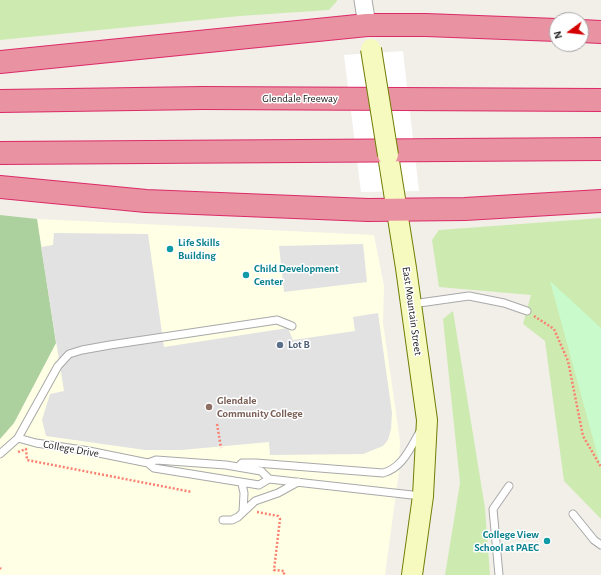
<!DOCTYPE html>
<style>
body{margin:0}
#map{position:relative;width:601px;height:575px;overflow:hidden;background:#f2efe9;font-family:"Alegreya Sans",sans-serif}
canvas{display:block}
.north{position:absolute;left:549px;top:12px;width:40px;height:40px;box-sizing:border-box;background:#fff;border:1px solid #a7a7a7;border-radius:50%;rotate:255deg;font-size:11px;font-weight:700;line-height:16px;text-align:center;color:#222}
.north::after{content:'';display:block;margin:auto;width:14px;height:18px;background:#d40000;clip-path:polygon(50% 0,100% 100%,50% 72%,0 100%)}
</style>
<div id="map">
<canvas width="601" height="575"></canvas>
<div class="north">N</div>
</div>
<script>
const context = document.querySelector('canvas').getContext('2d');
context.lineJoin = 'round';
function paint(path, color) {
  context.fillStyle = color;
  context.fill(path, 'evenodd');
}
function strokePath(path, color, width, dash) {
  context.strokeStyle = color;
  context.lineWidth = width;
  context.lineCap = dash ? 'butt' : 'round';
  context.setLineDash(dash || []);
  context.stroke(path);
}
function label(font, color, halo, rows, align = 'center') {
  context.font = font + ' "Alegreya Sans",sans-serif';
  context.lineWidth = 3;
  context.setLineDash([]);
  context.textBaseline = 'middle';
  context.strokeStyle = halo;
  context.fillStyle = color;
  for (const [text, x, y, turn = 0] of rows) {
    context.save();
    context.translate(x, y);
    context.rotate((+turn || 0) * Math.PI / 180);
    context.textAlign = isNaN(turn) ? turn : align;
    if (halo) context.strokeText(text, 0, 0);
    context.fillText(text, 0, 0);
    context.restore();
  }
}
const education = new Path2D(`
 M37 219 374 235 384 286 383 323 400 441 399 471 385 575H0V439L14 423 56 343Z`);
const grass = new Path2D(`
 M0 0H337V1L329 10 240 16 0 40Z
 M601 218V519L564 481 545 341 523 324 531 295 439 287 432 240 439 230Z
 M453 311 485 508 490 575H445L460 483 443 319Z`);
const forest = new Path2D(`
 M0 215 37 219 56 343 14 423 0 439Z`);
const park = new Path2D(`
 M550 281 601 328V468Z`);
const parking = new Path2D(`
 M54 233 148 234 164 347 288 328 293 340 355 331 353 317 378 313 392 413 391 429 388 440 383 446 363 454 270 455 269 442 181 450H145L46 436 42 420 50 394 64 391 41 247 53 245Z
 M363 244 367 282 284 292 279 246Z`);
const pier = new Path2D(`
 M403 51 419 191 361 192 344 55Z`);
const path = new Path2D(`
 M534 316 554 329 568 361 583 436 601 467
 M217 424 221 448
 M18 452 26 449 27 460 192 492
 M257 512 278 516 280 519 274 570 284 571V575
 M0 568 1 569`);
const service = new Path2D(`
 M412 304 469 296 504 303 527 311
 M18 438 58 366 69 354 82 350 110 345 277 320 292 326
 M0 454 18 438 36 443 89 451 148 463 154 468 259 485 269 479
 M148 463 156 460 226 465 261 471 269 479 421 496
 M238 467 242 463H256L383 473C403 468 411 446 421 430
 M242 484 244 493 243 512
 M573 514 594 540 601 545
 M223 520H232L238 517 255 501 278 493 298 482
 M499 575 493 509 509 486`);
const tertiary = new Path2D(`
 M363 0 367 25`);
const secondary = new Path2D(`
 M388 155 406 268 427 420 423 496 412 575`);
const motorway = new Path2D(`
 M581 31 601 32
 M0 62 367 25H426L557 30
 M0 101 203 98 601 100
 M0 153 601 149
 M0 187 146 201 368 210 465 209 601 201`);
const secondaryBridge = new Path2D(`
 M371 49 388 155`);
const markers = [
 [170,249,4,"#0f9aa8"],
 [246,275,4,"#0f9aa8"],
 [280,345,4,"#5c6f8a"],
 [209,407,4,"#8d6e63"],
 [547,541,4,"#0f9aa8"]
];
const streetNames = [
 ["Glendale Freeway",300,99],
 ["East Mountain Street",412,311,82],
 ["College Drive",71,449,10]
];
const cultureNames = [
 ["Life Skills",178,243],
 ["Building",178,256],
 ["Child Development",254,269],
 ["Center",254,282],
 ["College View",539,535,"right"],
 ["School at PAEC",539,548,"right"]
];
const serviceNames = [
 ["Lot B",288,345]
];
const educationNames = [
 ["Glendale",217,401],
 ["Community College",217,414]
];
paint(education, '#ffffe5');
paint(grass, '#cdebb0');
paint(forest, '#add19e');
paint(park, '#c8facc');
paint(parking, '#e2e2e2');
paint(pier, '#fff');
strokePath(service, '#a9a9a9', 9);
strokePath(tertiary, '#a9a9a9', 19);
strokePath(secondary, '#707d05', 22);
strokePath(motorway, '#dc2a67', 24);
strokePath(path, '#fa8072', 2.5, [2, 2]);
strokePath(service, '#fff', 7);
strokePath(tertiary, '#fff', 17);
strokePath(secondary, '#f7fabf', 20);
strokePath(motorway, '#e892a2', 22);
strokePath(secondaryBridge, '#707d05', 22, []);
strokePath(secondaryBridge, '#f7fabf', 20);
for (const [x, y, r, color] of markers) {
  const dot = new Path2D();
  dot.arc(x, y, r, 0, 2 * Math.PI);
  context.fillStyle = color;
  context.fill(dot);
  strokePath(dot, '#fff', 1.5);
}
label('11px', '#222', '#fff', streetNames);
label('bold 11px', '#0d838f', '#fff', cultureNames, 'left');
label('bold 11px', '#4e5e75', '#fff', serviceNames, 'left');
label('bold 11px', '#785e54', '#fff', educationNames, 'left');
</script>
